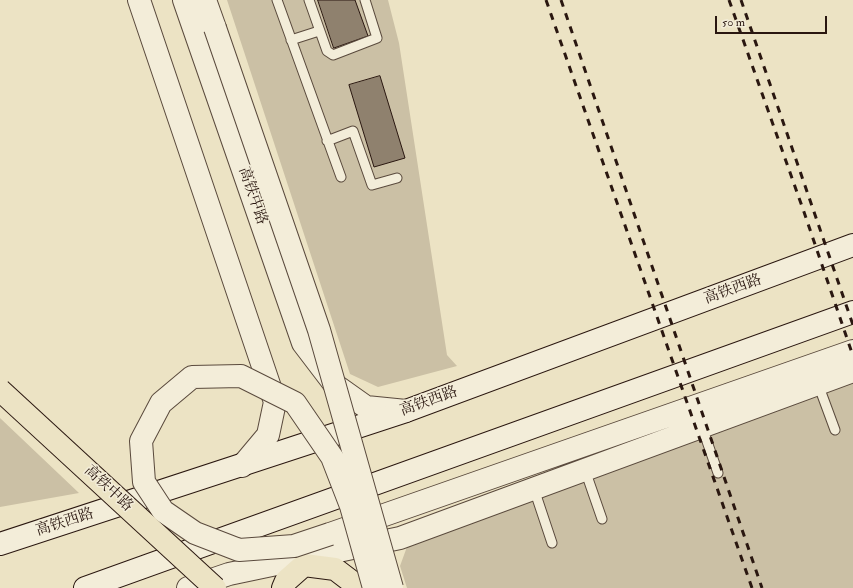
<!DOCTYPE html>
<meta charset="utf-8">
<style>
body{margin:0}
#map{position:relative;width:853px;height:588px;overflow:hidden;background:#ece3c4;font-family:"IM FELL Double Pica",serif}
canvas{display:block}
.scale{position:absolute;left:715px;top:16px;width:112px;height:18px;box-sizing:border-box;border:2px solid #2a1710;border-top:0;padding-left:5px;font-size:12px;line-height:14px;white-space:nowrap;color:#2a1710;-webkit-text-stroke:3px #f3edd9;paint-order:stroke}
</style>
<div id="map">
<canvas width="853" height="588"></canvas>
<div class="scale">50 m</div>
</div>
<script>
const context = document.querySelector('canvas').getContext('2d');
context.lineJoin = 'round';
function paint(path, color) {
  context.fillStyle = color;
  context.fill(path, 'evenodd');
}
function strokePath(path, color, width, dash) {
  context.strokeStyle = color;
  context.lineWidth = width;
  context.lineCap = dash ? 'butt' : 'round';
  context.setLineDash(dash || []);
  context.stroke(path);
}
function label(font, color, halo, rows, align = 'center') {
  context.font = font + ' "IM FELL Double Pica","Noto Serif SC",serif';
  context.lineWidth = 3;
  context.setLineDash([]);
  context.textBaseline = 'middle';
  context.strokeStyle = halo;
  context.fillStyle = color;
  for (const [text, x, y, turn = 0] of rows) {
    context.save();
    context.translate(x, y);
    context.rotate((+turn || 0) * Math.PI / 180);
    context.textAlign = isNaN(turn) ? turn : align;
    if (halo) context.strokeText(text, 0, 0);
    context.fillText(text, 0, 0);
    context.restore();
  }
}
const green = new Path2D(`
 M227 0H388L399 43 447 355 457 366 378 387 350 374Z
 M853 378V588H407L400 566 408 544Z
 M0 418 79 493 0 507Z`);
const building = new Path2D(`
 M318 0H355L368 36 334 48Z
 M380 76 405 158 374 167 349 85Z`);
const service = new Path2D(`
 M277 0 341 177
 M309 0 327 51 333 55 377 38 365 0
 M291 40 319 31
 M327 141 353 131 372 185 397 178
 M818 384 835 430
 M702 427 718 473
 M585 470 602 519
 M534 489 552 543`);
const tertiary = new Path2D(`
 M139 0 275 402 268 435 242 466
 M184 0 303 343 335 385 366 407 406 411
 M205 0 215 28
 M330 534 853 351
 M188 588 229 574 400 538 853 371`);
const secondary = new Path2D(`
 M0 544 406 411 853 245
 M85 588 853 312`);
const trunk = new Path2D(`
 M283 588 286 581 304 565 335 569 360 588`);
const rail = new Path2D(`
 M546 0 752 588
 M561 0 762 588
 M729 0 804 212 853 356
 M741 0 853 325`);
const tertiaryBridge = new Path2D(`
 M215 28 319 330 392 588
 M330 534 294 546 239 550 195 533 163 511 144 482 141 441 161 403 192 377 241 376 295 403 332 457 351 506 374 588`);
const trunkBridge = new Path2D(`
 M0 390 215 588`);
const streetNames = [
 ["高铁中路",252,196,71],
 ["高铁西路",733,290,-20],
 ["高铁西路",429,402,-20],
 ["高铁中路",108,489,43],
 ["高铁西路",65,523,-18]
];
paint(green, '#cbc0a5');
paint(building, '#8f816e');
strokePath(building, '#2a1710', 1);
strokePath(service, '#5a4a3d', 11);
strokePath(tertiary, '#5a4a3d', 24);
strokePath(secondary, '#2a1710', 24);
strokePath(trunk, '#2a1710', 24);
strokePath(service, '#f3edd9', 9);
strokePath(tertiary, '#f3edd9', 22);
strokePath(secondary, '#f3edd9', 22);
strokePath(trunk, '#ece3c4', 22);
strokePath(rail, '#2a1710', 3, [7, 7]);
strokePath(tertiaryBridge, '#5a4a3d', 24, []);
strokePath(trunkBridge, '#2a1710', 24, []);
strokePath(tertiaryBridge, '#f3edd9', 22);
strokePath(trunkBridge, '#ece3c4', 22);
label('15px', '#2a1710', '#f3edd9', streetNames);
</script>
